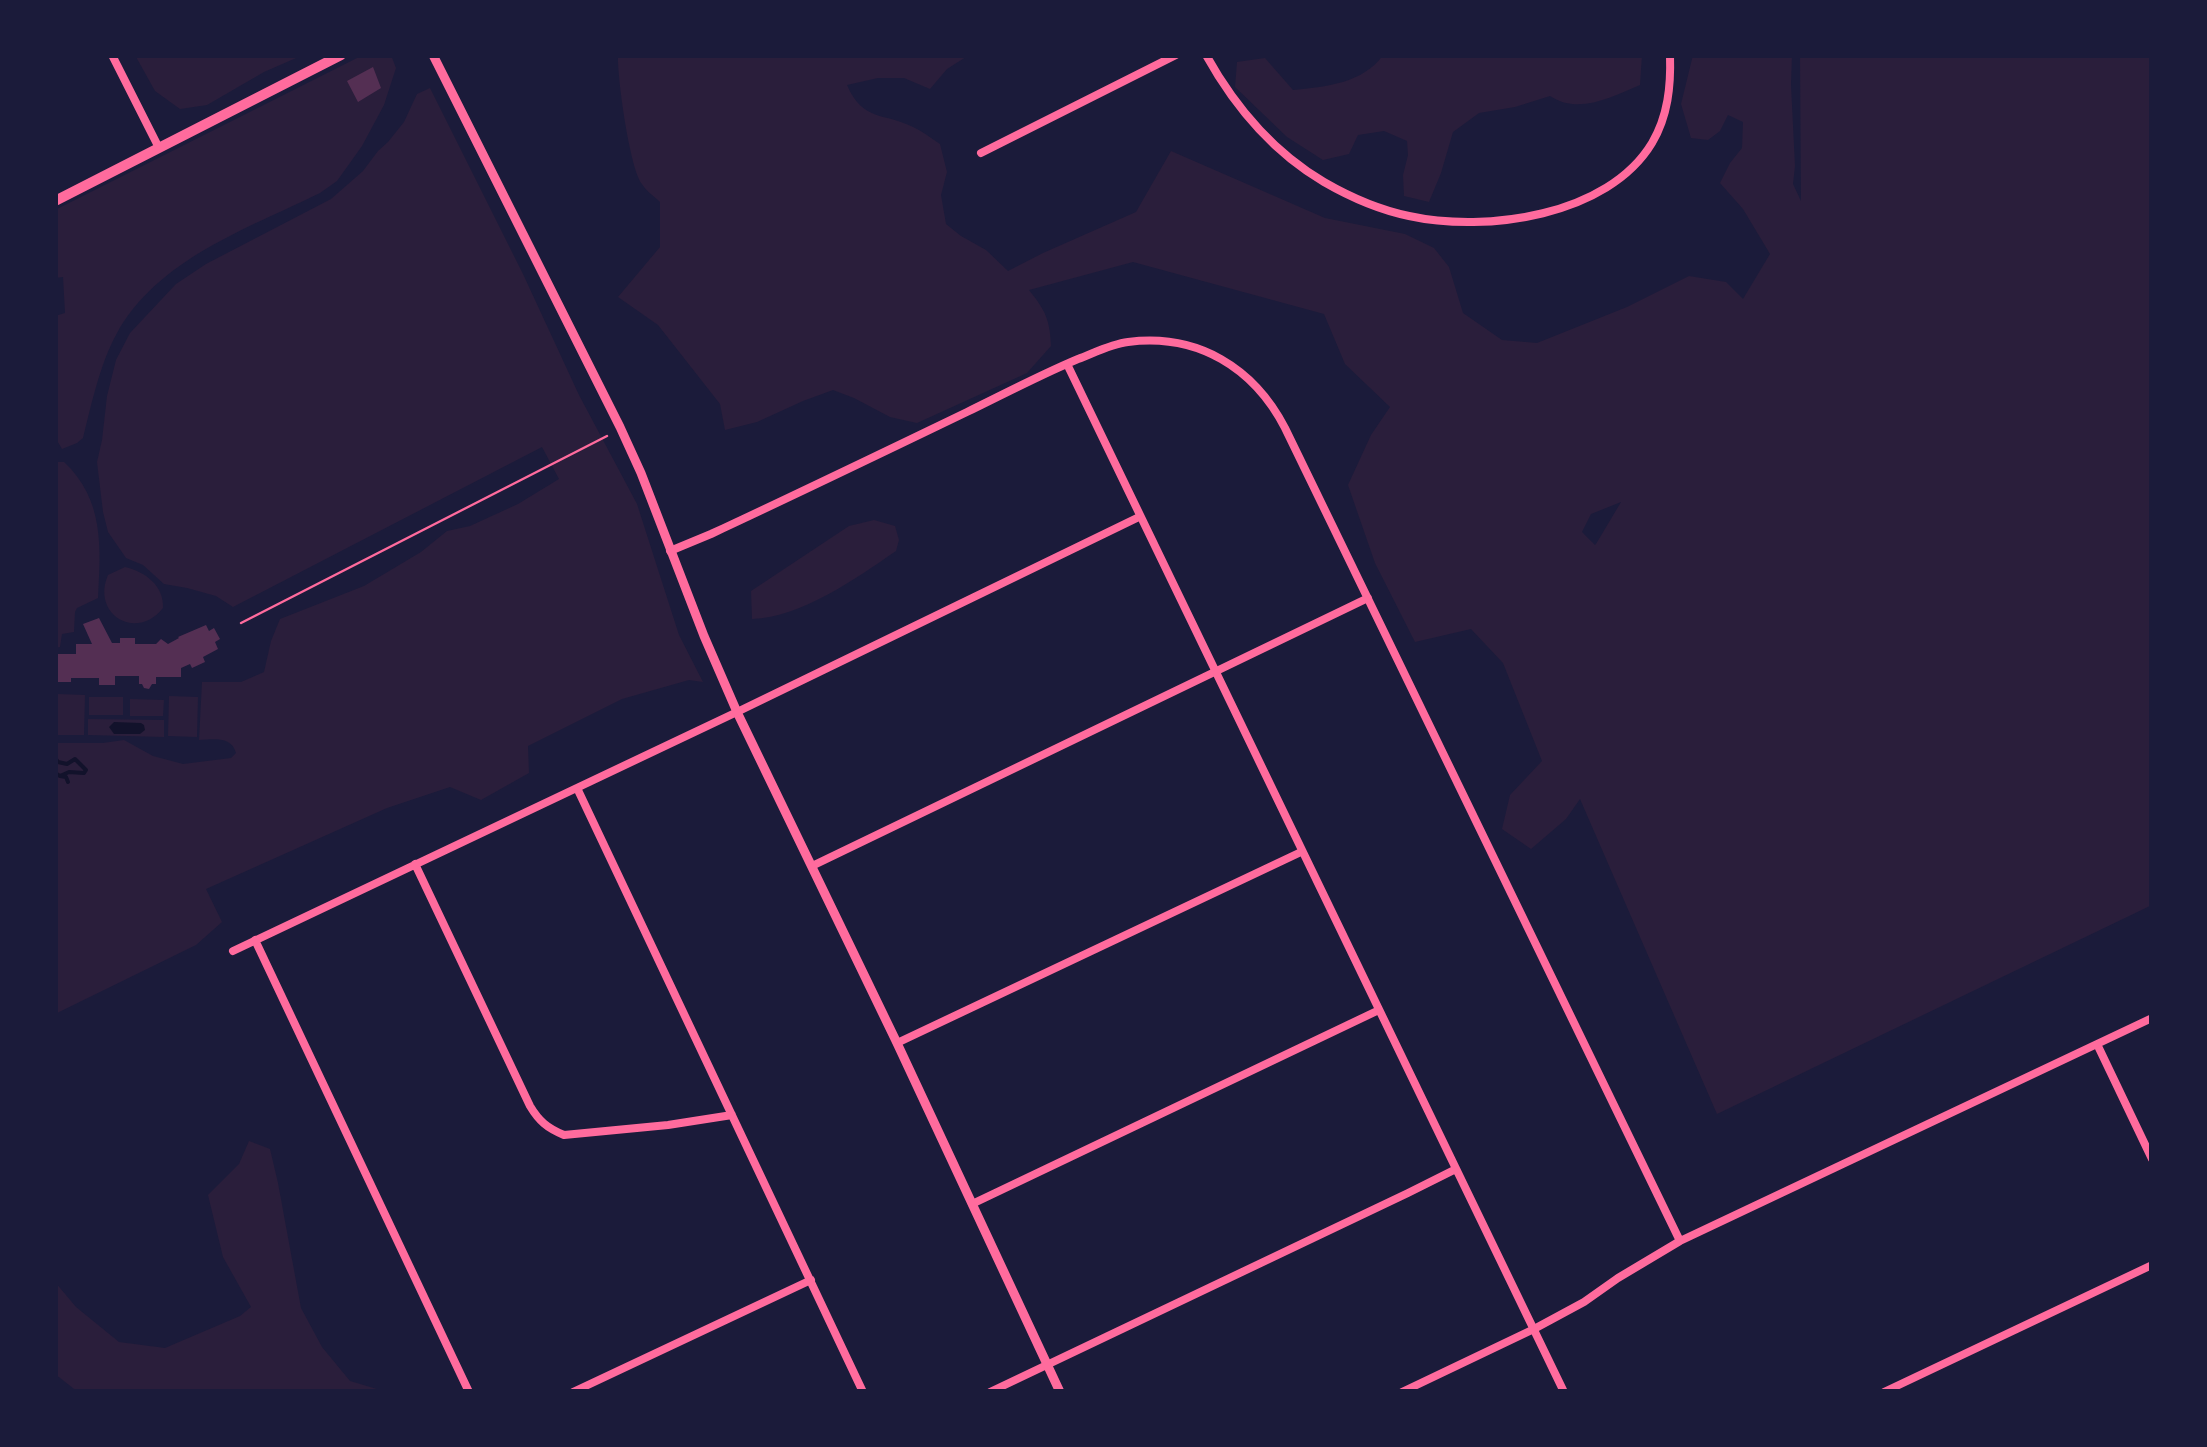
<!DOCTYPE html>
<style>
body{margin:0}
#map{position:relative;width:2207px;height:1447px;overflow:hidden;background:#1b1b3a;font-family:"Fira Sans",sans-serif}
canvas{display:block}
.frame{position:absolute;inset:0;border:58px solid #1b1b3a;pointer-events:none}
</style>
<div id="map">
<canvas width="2207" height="1447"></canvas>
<div class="frame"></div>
</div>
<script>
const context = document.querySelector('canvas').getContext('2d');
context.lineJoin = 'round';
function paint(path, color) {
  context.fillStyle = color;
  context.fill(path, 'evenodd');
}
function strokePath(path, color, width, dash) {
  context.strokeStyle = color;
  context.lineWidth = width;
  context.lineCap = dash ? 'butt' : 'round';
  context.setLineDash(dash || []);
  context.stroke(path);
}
const green = new Path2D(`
 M135 55H303L264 72 207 105 180 109 155 91Z
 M363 55H391L396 68 384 105 362 146 337 181 320 193C247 229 157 259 116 335 100 364 91 406 83 438L77 443 62 449 55 437V316L65 313 63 277 55 278V210Z
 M618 55H969L947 69 930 89 904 78H878L847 85C863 122 883 112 913 127 922 131 931 138 940 144L947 172 941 195 946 224 961 236 986 250 1008 271 1043 253 1136 212 1171 151 1325 218 1405 234 1434 248 1449 267 1463 313 1502 340 1537 343 1627 307 1689 276 1726 282 1743 299 1770 254 1743 209 1720 183 1730 163 1742 148 1743 122 1728 115 1720 131 1708 140 1691 138 1681 104 1693 55H1792L1791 85 1795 166 1793 184 1801 201 1800 55H2152V905L1717 1114 1580 799 1566 819 1531 849 1502 829 1510 795 1542 761 1503 663 1471 629 1415 642 1375 563 1348 485 1371 435 1390 407 1345 364 1324 314 1133 262 1029 290C1045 310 1050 319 1051 346L1027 373 917 423 890 417 854 398 833 390 803 401 757 422 725 430 720 404 658 325 618 297 660 247V202C654 196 646 191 642 184 630 169 617 77 618 55ZM1621 502 1596 544 1595 545 1582 532 1591 514Z
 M1383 55H1642L1640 85C1611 97 1579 115 1550 96L1515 107 1479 113 1453 132 1441 173 1429 202 1404 196 1403 175 1408 155 1407 141 1384 131 1358 135 1349 154 1323 160 1287 137 1235 87 1237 62 1265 58 1293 90C1325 87 1364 83 1383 55Z
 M430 88 523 274 579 395 637 504 679 635 703 682 689 680 622 699 528 746 529 773 481 800 450 787 387 808 206 889 222 922 196 945 55 1014V743H103L124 740 153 756 183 764 231 758 236 753C232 736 213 739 199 740L202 682H241L264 672 271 641 280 619 364 586 421 552 447 531 470 526 518 504 559 479 542 447 233 607 216 596 187 588 164 584 143 565 126 558 108 532 103 512 97 462 102 440 107 396 116 360 130 333 176 284 206 264 331 199 363 171 378 151 388 142 404 122 417 94Z
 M55 462H64C104 499 101 547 98 598L77 608 75 612 74 632 62 634 60 647 55 648Z
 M874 520 895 526 899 540 896 551C855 579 802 617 752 619L751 591 849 526Z
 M125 567C146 572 164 586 163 608 136 642 91 614 108 575Z
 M58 694 85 695 84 735H57Z
 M169 696 198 697 197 737 168 736Z
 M89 697H123V715H89Z
 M130 699 164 700 163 716H130Z
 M88 719 164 720V737L88 735Z
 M249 1141 270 1149 278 1183 301 1308 322 1347 350 1381 387 1392H78L55 1374V1282L76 1307 119 1342 165 1348 240 1316 251 1307 223 1257 208 1195 239 1164Z`);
const water = new Path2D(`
 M114 722 141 723 144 725 145 730 140 734H114L109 727Z`);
const stream = new Path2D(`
 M55 758 58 762 67 764 75 759 86 770 84 773 69 772 60 776
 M55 773 60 776 66 777 68 782`);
const building = new Path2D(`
 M373 67 381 88 358 102 347 81Z
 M99 618 112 643H120V638H135V644H156L161 639 168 644 179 638 178 637 206 625 209 631 214 628 220 639 215 642 218 649 203 657 205 662 192 668 190 664 181 668V677H156V684H152L149 689 144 688 142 684H139V676H115V685H99V678H71V682H55V654H76V644H92L83 624Z`);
const path = new Path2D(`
 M241 623 607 436`);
const minor = new Path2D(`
 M112 55 159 148
 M1206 55C1235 107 1273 152 1324 182 1350 197 1380 210 1409 216 1486 233 1608 216 1652 143 1668 116 1671 86 1670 55
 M981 153 1176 55
 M1067 364 1564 1392
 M670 551 711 534C797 494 882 453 967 412 1004 394 1040 375 1078 359 1094 353 1111 344 1128 342 1198 333 1254 368 1285 428L1680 1241
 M577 788 863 1392
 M415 864 530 1106C539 1121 547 1128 564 1135L668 1125 732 1115
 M812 866 1368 598
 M255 940 469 1392
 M233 951 737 712 1139 517
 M897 1043 1301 852
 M2097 1044 2152 1159
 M972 1204 1379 1010
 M573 1392 811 1280
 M990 1392 1408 1193 1456 1169
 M1402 1392 1534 1329 1584 1302 1618 1278 1680 1241 2152 1018
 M1884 1392 2152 1265`);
const tertiary = new Path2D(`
 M433 55 620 427 641 473 704 636 737 712 897 1043 1060 1392`);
const secondary = new Path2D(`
 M55 201 341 55`);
paint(green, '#2a1e3b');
paint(water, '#12122b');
strokePath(stream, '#12122b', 4);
paint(building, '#542f53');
strokePath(path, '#ff6b9d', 2.5);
strokePath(minor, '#ff6b9d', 8);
strokePath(tertiary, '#ff6b9d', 9);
strokePath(secondary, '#ff6b9d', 10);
</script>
